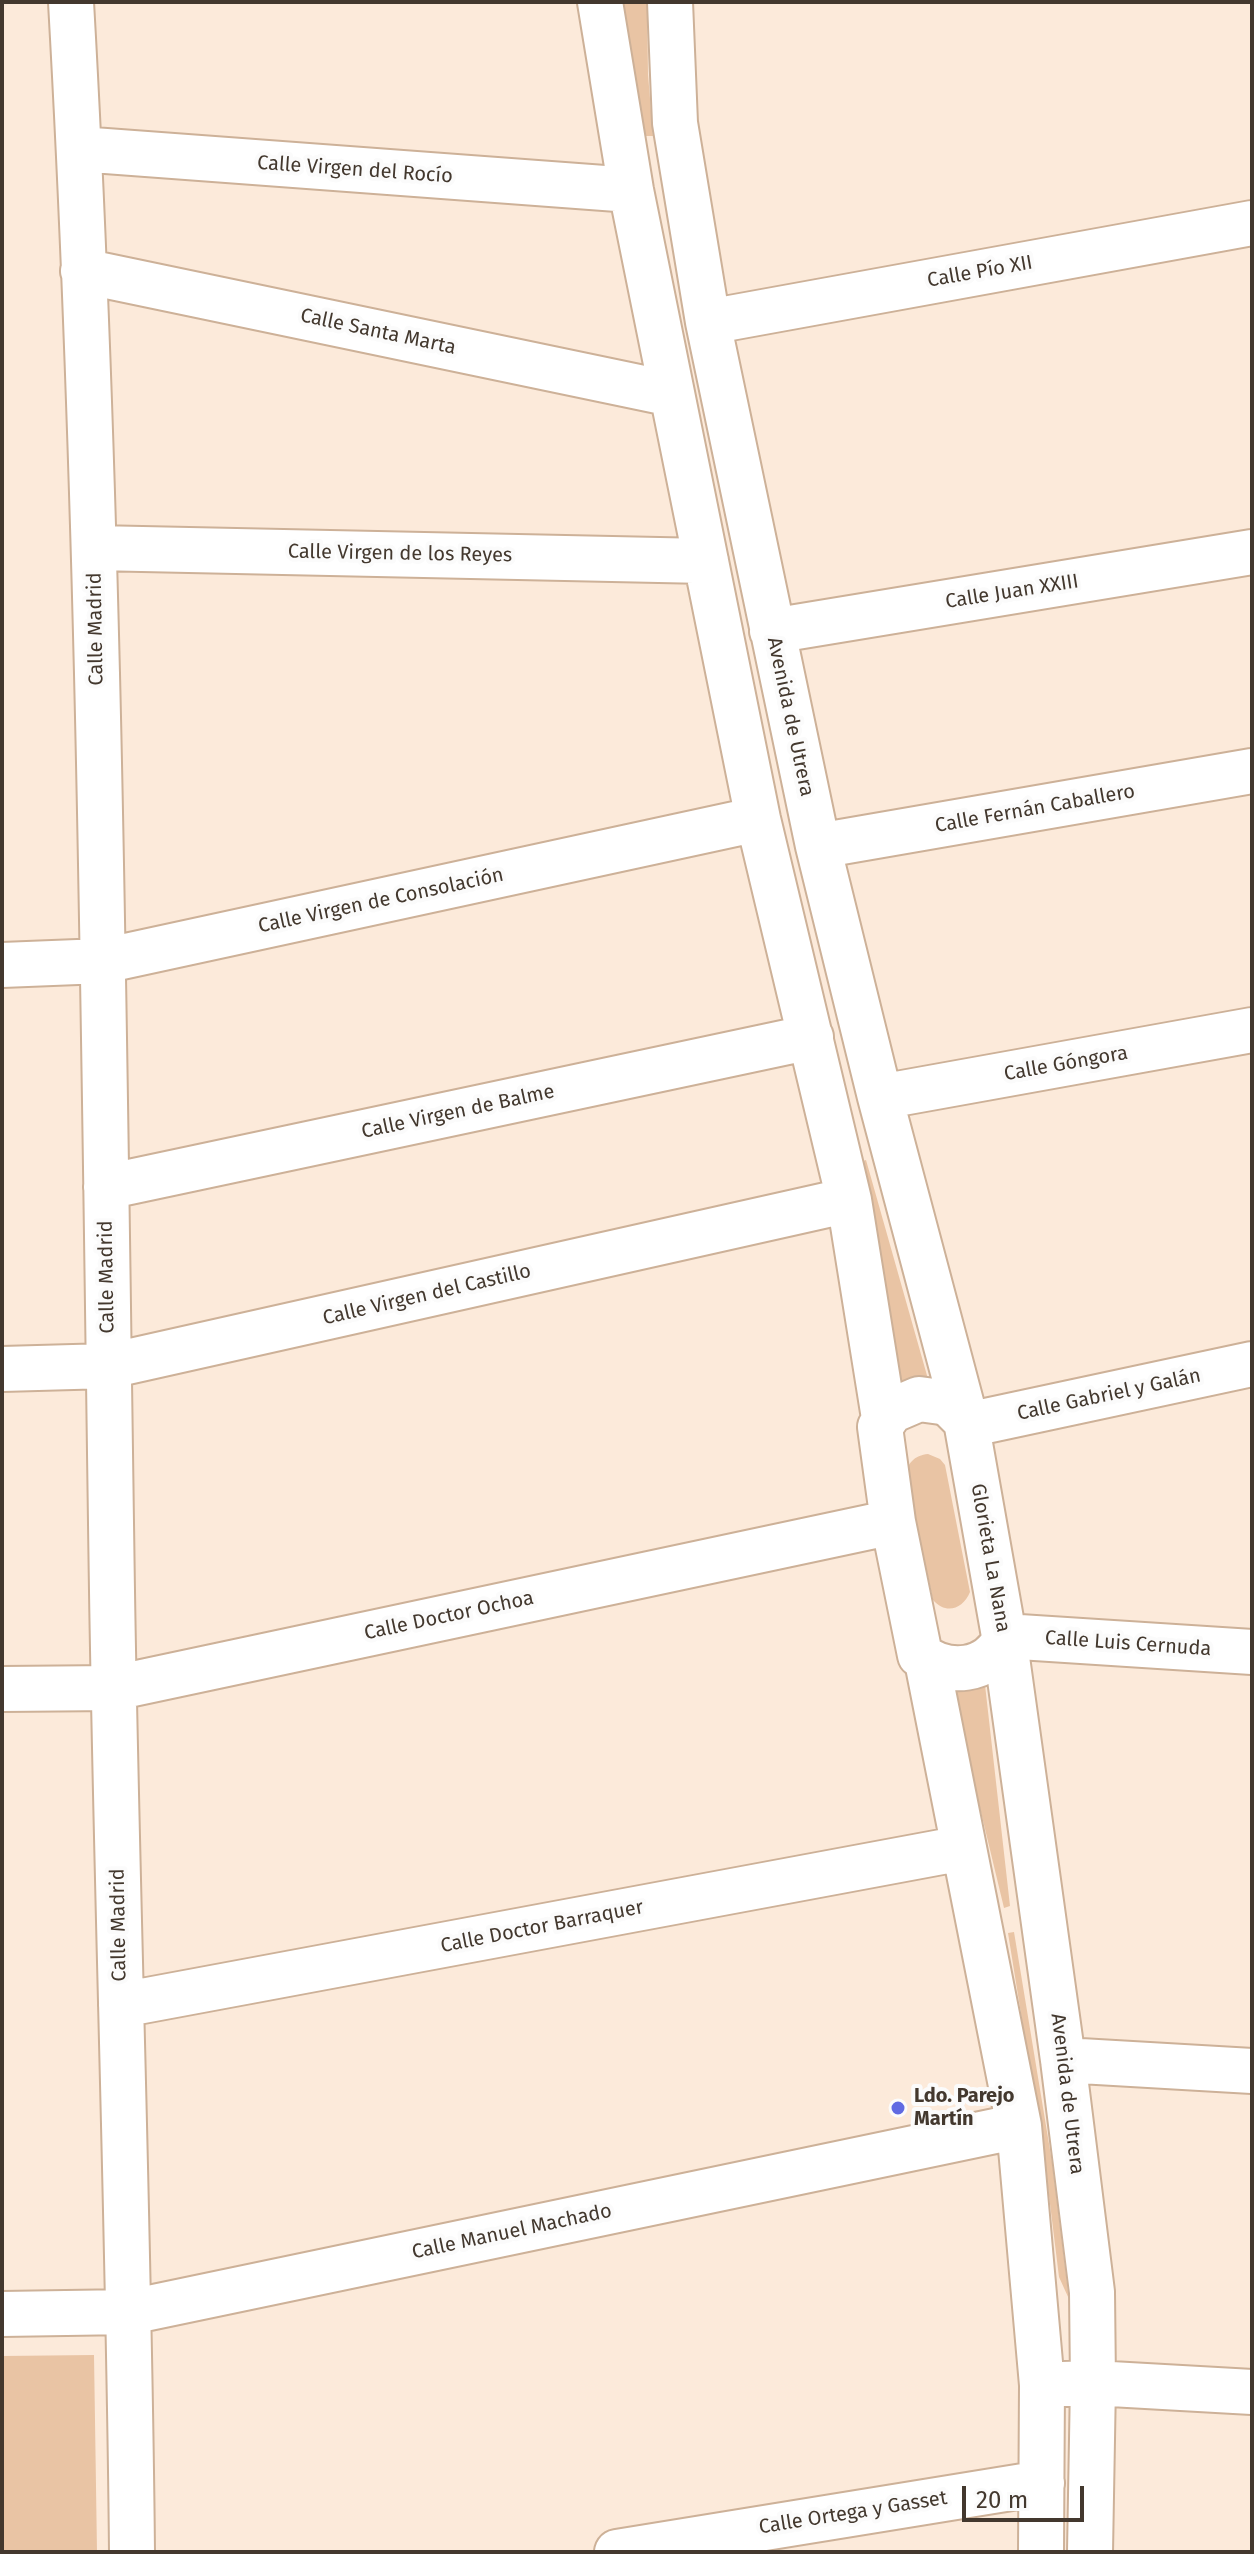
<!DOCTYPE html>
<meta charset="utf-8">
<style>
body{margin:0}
#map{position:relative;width:1254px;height:2554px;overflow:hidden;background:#fceada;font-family:"Fira Sans",sans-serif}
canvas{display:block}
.frame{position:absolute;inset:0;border:4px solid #43382e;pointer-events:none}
.scale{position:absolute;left:962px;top:2486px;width:122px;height:36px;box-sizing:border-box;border:4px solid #43382e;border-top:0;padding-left:10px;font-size:24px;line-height:28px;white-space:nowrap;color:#43382e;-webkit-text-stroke:6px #fbfbfb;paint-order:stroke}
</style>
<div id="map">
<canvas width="1254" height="2554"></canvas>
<div class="frame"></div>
<div class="scale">20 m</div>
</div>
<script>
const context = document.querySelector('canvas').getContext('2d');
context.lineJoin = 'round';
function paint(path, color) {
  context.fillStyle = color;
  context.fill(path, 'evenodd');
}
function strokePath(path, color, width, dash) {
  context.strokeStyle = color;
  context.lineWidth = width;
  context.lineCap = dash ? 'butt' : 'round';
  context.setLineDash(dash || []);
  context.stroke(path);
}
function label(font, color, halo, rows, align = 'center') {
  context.font = font + ' "Fira Sans",sans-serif';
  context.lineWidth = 8;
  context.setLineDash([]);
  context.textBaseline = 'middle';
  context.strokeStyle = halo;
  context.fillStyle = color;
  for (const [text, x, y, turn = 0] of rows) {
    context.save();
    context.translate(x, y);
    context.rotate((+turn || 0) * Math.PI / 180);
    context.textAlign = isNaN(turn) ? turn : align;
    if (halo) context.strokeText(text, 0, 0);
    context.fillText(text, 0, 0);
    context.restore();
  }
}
const green = new Path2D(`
 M619 2H647L648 74 653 136H644Z
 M866 1160 928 1379 894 1383 856 1163Z
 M928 1454 940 1459 945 1465 970 1592C963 1609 946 1615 933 1600L907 1478C905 1464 915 1455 928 1454Z
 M984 1676 1010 1906 1004 1908 950 1683Z
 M1014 1932 1052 2162 1069 2299 1059 2277 1045 2163 1008 1933Z
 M94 2355 97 2552H2V2356Z`);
const minor = new Path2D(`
 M71 2C101 531 104 1061 112 1591 117 1911 129 2232 132 2552
 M600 2 631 190 758 819 849 1200 884 1418
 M670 2 675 123 708 322 818 846 880 1097 966 1421 1004 1636 1063 2060 1092 2292 1093 2383 1090 2552
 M79 149 631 190
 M83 271 672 394
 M708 322 1252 223
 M95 548 706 561
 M772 631 1252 552
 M818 846 1252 771
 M2 965 103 961 758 819
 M880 1097 1252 1030
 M106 1187 811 1037
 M2 1369 109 1366 849 1200
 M966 1421 950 1405 941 1402 919 1399 891 1411 880 1427 893 1522 920 1655C948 1676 988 1673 1005 1639
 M967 1425 1252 1364
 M1004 1636 1252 1652
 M927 1661 1019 2126 1042 2385 1041 2552
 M2 1689 114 1688 893 1522
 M121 2005 963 1848
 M1063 2060 1252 2071
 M2 2314 130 2312 1019 2126
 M1063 2384 1093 2383 1252 2392
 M617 2552 1042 2483`);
const markers = [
 [898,2108,8,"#606ae2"]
];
const streetNames = [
 ["Calle Virgen del Rocío",355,170,4],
 ["Calle Pío XII",980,272,-10],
 ["Calle Santa Marta",378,332,12],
 ["Calle Virgen de los Reyes",400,554,1],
 ["Calle Juan XXIII",1012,592,-9],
 ["Calle Madrid",96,629,-91],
 ["Avenida de Utrera",790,717,78],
 ["Calle Fernán Caballero",1035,809,-10],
 ["Calle Virgen de Consolación",381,901,-12],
 ["Calle Góngora",1066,1064,-10],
 ["Calle Virgen de Balme",458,1112,-12],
 ["Calle Madrid",107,1277,-91],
 ["Calle Virgen del Castillo",427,1295,-13],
 ["Calle Gabriel y Galán",1109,1395,-12],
 ["Glorieta La Nana",990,1558,80],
 ["Calle Doctor Ochoa",449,1616,-12],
 ["Calle Luis Cernuda",1128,1644,4],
 ["Calle Madrid",119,1925,-91],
 ["Calle Doctor Barraquer",542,1927,-11],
 ["Avenida de Utrera",1067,2094,83],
 ["Calle Manuel Machado",512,2232,-12],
 ["Calle Ortega y Gasset",853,2513,-9]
];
const poiNames = [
 ["Ldo. Parejo",914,2096],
 ["Martín",914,2119]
];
paint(green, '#e9c4a4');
strokePath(minor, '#cdb198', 48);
strokePath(minor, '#fff', 44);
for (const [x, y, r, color] of markers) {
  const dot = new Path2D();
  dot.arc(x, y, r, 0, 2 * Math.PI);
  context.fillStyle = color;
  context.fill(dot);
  strokePath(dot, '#fbfbfb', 3);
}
label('20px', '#43382e', '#fbfbfb', streetNames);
label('bold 20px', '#43382e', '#fbfbfb', poiNames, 'left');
</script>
